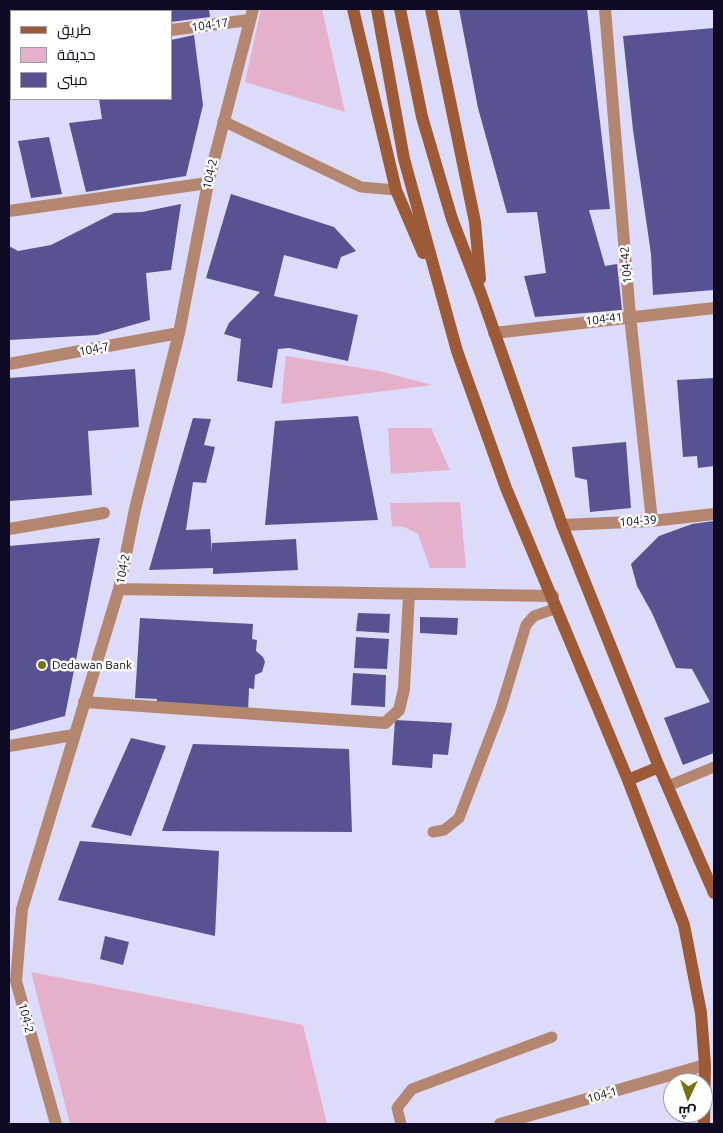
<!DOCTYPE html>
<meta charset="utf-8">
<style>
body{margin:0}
#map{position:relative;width:723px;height:1133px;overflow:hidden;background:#dcdbf9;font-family:Ubuntu,Cairo,sans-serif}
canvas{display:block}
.frame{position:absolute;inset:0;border:10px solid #0e0a23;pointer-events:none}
.legend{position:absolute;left:10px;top:10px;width:162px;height:90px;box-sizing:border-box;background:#fff;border:1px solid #9f9da7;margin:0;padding:6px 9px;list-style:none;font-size:15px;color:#0e0a23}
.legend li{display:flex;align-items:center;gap:10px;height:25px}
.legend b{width:25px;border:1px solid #9f9da7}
.north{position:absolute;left:663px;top:1073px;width:50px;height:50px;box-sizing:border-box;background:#fff;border:1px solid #9f9da7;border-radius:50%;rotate:183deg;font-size:14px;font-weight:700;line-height:20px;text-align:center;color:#0e0a23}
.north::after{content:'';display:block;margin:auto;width:18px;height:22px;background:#757114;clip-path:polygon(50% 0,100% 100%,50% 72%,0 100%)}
</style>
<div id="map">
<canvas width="723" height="1133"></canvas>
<div class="frame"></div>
<ul class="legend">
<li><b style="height:6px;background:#9d5a37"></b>طريق</li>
<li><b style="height:14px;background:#e5b0ca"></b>حديقة</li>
<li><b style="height:14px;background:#595292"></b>مبنى</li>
</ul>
<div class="north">ش</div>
</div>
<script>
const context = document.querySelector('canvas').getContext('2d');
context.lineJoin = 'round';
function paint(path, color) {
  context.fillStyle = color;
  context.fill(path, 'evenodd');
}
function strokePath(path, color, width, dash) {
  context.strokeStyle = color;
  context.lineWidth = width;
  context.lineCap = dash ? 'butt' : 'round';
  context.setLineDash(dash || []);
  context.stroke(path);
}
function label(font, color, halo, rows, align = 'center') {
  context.font = font + ' Ubuntu,sans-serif';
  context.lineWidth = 5;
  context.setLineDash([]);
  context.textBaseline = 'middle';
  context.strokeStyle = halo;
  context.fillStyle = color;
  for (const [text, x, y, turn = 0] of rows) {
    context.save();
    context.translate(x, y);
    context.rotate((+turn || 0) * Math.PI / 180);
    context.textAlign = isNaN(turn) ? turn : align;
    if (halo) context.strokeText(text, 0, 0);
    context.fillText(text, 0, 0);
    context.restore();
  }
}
const green = new Path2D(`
 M261 9H322L345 112 245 82Z
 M286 356 379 371 432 385 281 404Z
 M388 428H431L450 470 391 474Z
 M460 502 466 568H430L418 534 404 527 392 526 390 503Z
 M31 972 303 1025 327 1124H70Z`);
const building = new Path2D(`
 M34 9H209L210 17 171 22V11H35Z
 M459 9H587L610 209 589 210 605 266 617 264 622 310 535 317 524 276 546 273 537 212 507 213 478 108Z
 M714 28V290L653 295 651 254 633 130 623 36Z
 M194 35 203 105 186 176 86 192 69 123 102 119 99 99H171V40Z
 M49 137 62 194 31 198 18 141Z
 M231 194 334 227 356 251 341 257 337 269 284 255 274 296 358 315 348 361 289 348 278 349 272 388 237 381 241 339 224 334 229 323 260 292 206 278Z
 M181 204 171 270 146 273 150 320 97 335 9 340V246L18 251 51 245 114 213 142 212Z
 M135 369 139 427 88 431 92 495 9 501V378Z
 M714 378V466L698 468 697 456 683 457 677 380Z
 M358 416 378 520 265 525 275 421Z
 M193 418 211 419 204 445 215 447 206 483 193 482 186 530 210 529 212 553V543L296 539 298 570 213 574V568L149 570Z
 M626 442 631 508 590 512 587 480 575 477 572 447Z
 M714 521V753L683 765 664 718 710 702 692 669 676 668 652 613 637 586 631 564 659 536 692 524Z
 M100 538 65 716 9 731V546Z
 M358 613 390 614 389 633 356 631Z
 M420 617 458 618 457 635 420 633Z
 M140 618 253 624 252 639 257 640 256 651 263 657 265 662 262 672 255 675 254 689 249 688 248 712 156 707 157 699 135 698Z
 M356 637 389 639 387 669 354 668Z
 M353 673 386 675 385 707 351 705Z
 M395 720 452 723 448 755 433 754 432 768 392 765Z
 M131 738 166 746 131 836 91 827Z
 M193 744 349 749 352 832 162 831Z
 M80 841 219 851 215 936 58 900Z
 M105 936 129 942 123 965 100 959Z`);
const service = new Path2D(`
 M223 121 361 187 396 190
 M668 786 714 767
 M433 832 444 830 459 818 501 708 526 625 534 616 557 608
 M401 1124 397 1108 412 1089 552 1037`);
const minor = new Path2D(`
 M28 9V11
 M605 9 630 316 652 521
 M171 30 249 20
 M9 52H11
 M9 211 208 183
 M494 333 714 308
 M9 364 179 333
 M562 525 652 521 714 514
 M9 529 104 513
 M119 589 553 596
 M84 702 385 723 399 710 404 689 409 594
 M9 746 73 735
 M56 1124 16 981 22 909 119 589 135 509 179 333 208 183 253 9
 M500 1124 705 1065`);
const secondary = new Path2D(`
 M353 9 396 190 423 253
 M377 9 404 159 457 351 506 488 628 780 684 925 701 1013 705 1065 704 1124
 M400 9 422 117 452 219 481 294 562 525 659 767 714 893
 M431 9 475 222 480 279
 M628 780 659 767`);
const markers = [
 [42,665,5,"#757114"]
];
const streetNames = [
 ["104-17",210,25,-8],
 ["104-2",210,174,-77],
 ["104-42",626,265,-95],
 ["104-41",604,319,-7],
 ["104-7",94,349,-10],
 ["104-39",638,521,-4],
 ["104-2",123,569,-79],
 ["104-2",26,1018,75],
 ["104-1",602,1095,-16]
];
const poiNames = [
 ["Dedawan Bank",52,665]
];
paint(green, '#e5b0ca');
paint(building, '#595292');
strokePath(service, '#b5866f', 11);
strokePath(minor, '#b5866f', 12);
strokePath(secondary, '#9d5a37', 12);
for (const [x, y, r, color] of markers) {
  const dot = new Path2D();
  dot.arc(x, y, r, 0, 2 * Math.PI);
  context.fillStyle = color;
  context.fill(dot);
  strokePath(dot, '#fff', 2);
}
label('12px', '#0e0a23', '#fff', streetNames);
label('12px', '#0e0a23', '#fff', poiNames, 'left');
</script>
